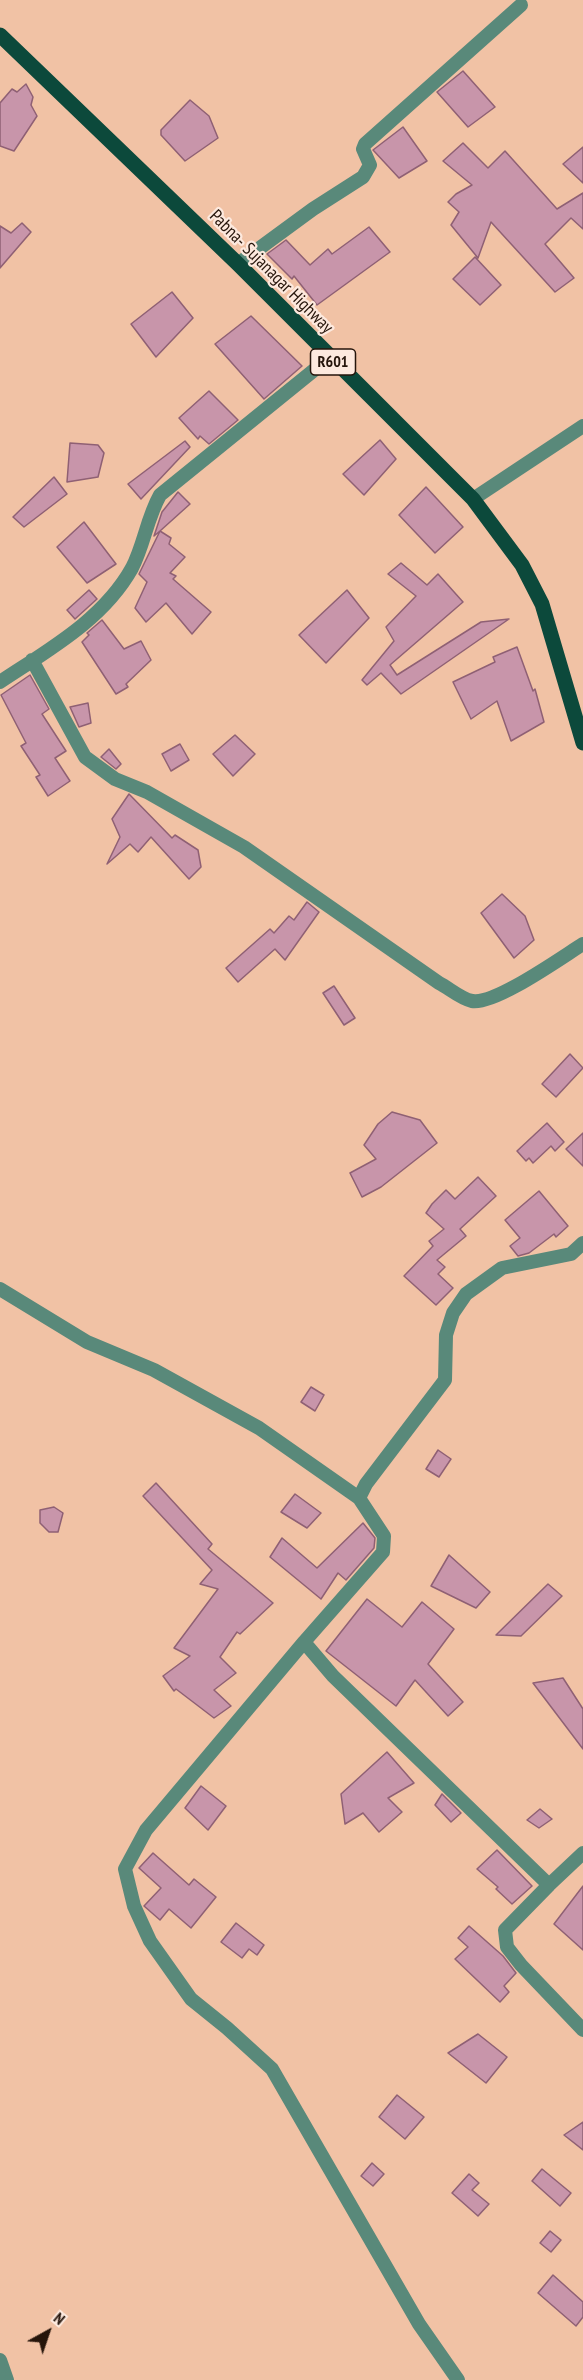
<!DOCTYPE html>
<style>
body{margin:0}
#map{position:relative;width:583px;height:2380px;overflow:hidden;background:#f1c2a5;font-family:"PT Sans Narrow",sans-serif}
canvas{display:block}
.north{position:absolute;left:18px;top:2302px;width:60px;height:60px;-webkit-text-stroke:4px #fde9de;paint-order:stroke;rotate:40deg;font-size:16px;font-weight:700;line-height:24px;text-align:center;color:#26150b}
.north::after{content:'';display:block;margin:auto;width:21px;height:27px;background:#26150b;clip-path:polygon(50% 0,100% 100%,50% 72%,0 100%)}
</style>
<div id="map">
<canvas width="583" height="2380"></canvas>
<div class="north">N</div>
</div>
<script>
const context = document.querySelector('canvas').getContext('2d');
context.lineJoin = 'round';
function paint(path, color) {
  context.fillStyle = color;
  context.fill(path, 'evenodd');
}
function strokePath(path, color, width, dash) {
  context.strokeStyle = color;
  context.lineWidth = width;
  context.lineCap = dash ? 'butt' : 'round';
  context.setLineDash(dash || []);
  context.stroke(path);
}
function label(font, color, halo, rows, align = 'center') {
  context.font = font + ' "PT Sans Narrow",sans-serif';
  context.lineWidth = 4.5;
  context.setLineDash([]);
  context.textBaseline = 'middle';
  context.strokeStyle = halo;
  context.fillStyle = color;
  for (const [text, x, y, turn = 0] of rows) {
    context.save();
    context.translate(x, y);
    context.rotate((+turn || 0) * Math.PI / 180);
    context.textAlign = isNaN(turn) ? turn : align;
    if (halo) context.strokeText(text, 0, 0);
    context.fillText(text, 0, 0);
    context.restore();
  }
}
const building = new Path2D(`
 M463 71 495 107 468 127 437 92Z
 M26 84 33 97 31 105 37 116 14 151 0 146V103L12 89 17 92Z
 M190 100 209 116 218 138 185 161 161 135V130Z
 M403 127 427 161 399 178 373 150Z
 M463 143 488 168 505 151 557 209 583 193V229L571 218 545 244 574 278 555 292 491 222 478 258 451 225 459 212 448 202 456 194 472 185 443 161Z
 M583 147V183L563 164Z
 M22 223 31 232 0 268V226L11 233Z
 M369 227 390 252 317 305 294 276 292 279 267 254 286 240 310 265 328 249 332 254Z
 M475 257 501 285 480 305 453 279Z
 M172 292 193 318 156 357 131 324Z
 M251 316 302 366 264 399 215 344Z
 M209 391 238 420 209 444 200 436 198 439 179 418Z
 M380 440 396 459 364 495 343 474Z
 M185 441 190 447 141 499 128 484Z
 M70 443 98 445 104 453 98 477 67 482Z
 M54 477 67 494 24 527 13 517Z
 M426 487 463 527 435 553 399 515Z
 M178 492 190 504 160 531 171 538 169 544 185 557 170 573 176 576 173 579 211 612 192 634 166 603 146 622 135 608 147 582 139 574 160 531 154 536 162 512Z
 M84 522 116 564 87 583 57 547Z
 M401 563 427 585 438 574 463 602 390 665 397 675 481 622 509 619 401 694 381 673 367 685 362 680 394 641 386 627 416 596 388 574Z
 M89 590 97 599 75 619 67 610Z
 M347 590 369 618 326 663 299 635Z
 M102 620 124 649 141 641 151 660 126 684 128 687 116 694 82 642 89 635 87 633Z
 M517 647 533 691 535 689 544 722 511 741 497 701 471 719 453 682 495 662 493 657Z
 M30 675 49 709 42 714 66 751 55 758 70 781 48 796 36 777 40 775 21 746 26 743 1 695Z
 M88 703 91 723 79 727 70 707Z
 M235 735 255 754 233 776 213 754Z
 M180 744 189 760 171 771 162 754Z
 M109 749 121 764 116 769 101 757Z
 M129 794 172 838 175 835 198 850 201 867 189 879 151 837 138 852 130 844 107 864 120 837 112 819Z
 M502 894 525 916 534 940 514 958 481 913Z
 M307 902 319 912 285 960 275 949 238 982 226 968 270 929 274 933 289 916 294 920Z
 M334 986 355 1018 344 1025 323 993Z
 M570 1054 583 1068 556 1097 542 1084Z
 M392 1112 420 1120 437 1143 381 1187 362 1197 350 1173 376 1159 364 1145 378 1124Z
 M547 1123 564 1142 555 1151 551 1146 533 1163 529 1158 526 1161 517 1151Z
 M583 1133V1166L566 1149Z
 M478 1177 496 1196 460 1229 466 1236 437 1260 445 1267 438 1274 453 1288 436 1305 404 1276 433 1246 429 1241 444 1229 426 1213 432 1204 446 1190 455 1199Z
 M539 1191 568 1226 556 1237 554 1234 529 1253 518 1256 510 1246 520 1238 505 1220Z
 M311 1387 324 1395 315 1411 301 1402Z
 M438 1450 451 1459 439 1477 426 1469Z
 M156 1483 212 1544 208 1549 273 1603 240 1634 237 1632 220 1657 236 1673 214 1690 231 1706 214 1718 176 1689 174 1691 163 1676 190 1656 174 1648 218 1589 200 1584 212 1570 143 1496Z
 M295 1494 321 1513 307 1528 281 1512Z
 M54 1507 63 1513 58 1532H49L40 1523V1510Z
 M363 1523 375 1538 374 1548 346 1580 338 1573 321 1599 270 1557 282 1538 317 1568Z
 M449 1555 490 1592 476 1608 431 1586Z
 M548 1584 562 1596 521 1636 496 1635Z
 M367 1599 402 1627 422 1602 454 1629 428 1664 463 1702 448 1716 415 1680 396 1706 326 1651Z
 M563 1678 583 1709V1749L533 1683Z
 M387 1752 414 1783 388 1798 402 1812 379 1832 363 1813 345 1824 341 1794Z
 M201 1786 226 1806 208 1830 185 1808Z
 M442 1794 461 1813 451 1822 435 1805Z
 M540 1809 552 1819 539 1828 527 1820Z
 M497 1850 532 1886 512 1904 496 1889 498 1887 477 1869Z
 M153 1853 189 1885 194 1879 216 1897 191 1928 169 1909 160 1920 144 1906 161 1888 139 1868Z
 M583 1886V1950L554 1924Z
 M236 1923 264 1945 257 1955 249 1949 242 1958 221 1942Z
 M469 1926 503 1956 516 1973 504 1986 509 1992 500 2002 455 1959 468 1947 458 1938Z
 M478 2034 507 2057 486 2083 448 2053Z
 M397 2095 424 2117 405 2139 379 2117Z
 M583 2122V2150L564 2135Z
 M372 2163 384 2174 373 2186 361 2176Z
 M542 2169 571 2193 560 2206 532 2181Z
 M469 2174 479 2183 472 2190 489 2204 478 2216 452 2193Z
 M550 2231 561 2240 551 2252 540 2243Z
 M553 2275 583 2302V2317L576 2326 538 2293Z`);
const street = new Path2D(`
 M238 264 313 209 363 177 370 165 363 149 365 144 521 5
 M473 499 583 426
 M32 660 85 757 115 779 147 792 244 847 439 983C449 988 461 999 472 1001 495 1005 562 957 583 944
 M0 682C48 650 103 620 132 568 144 545 147 518 160 495L329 358
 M583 1243 571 1254 502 1268 466 1294 453 1313 446 1335 445 1380 366 1484 359 1498 384 1536 383 1552 304 1642 333 1676 549 1885 505 1930 507 1947 521 1965 583 2030
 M0 1289 87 1342 154 1370 259 1428 359 1498
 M304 1642 146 1830 125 1869 134 1906 150 1941 191 1999 227 2028 272 2069 419 2324 458 2380
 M549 1885 583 1853
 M0 2360 7 2380`);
const primary = new Path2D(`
 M0 35 238 264 473 499 522 565 542 604 583 743`);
const shields = [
 [333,362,45]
];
const shieldNames = [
 ["R601",333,362]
];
const streetNames = [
 ["Pabna- Sujanagar Highway",271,272,45]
];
paint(building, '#c895aa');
strokePath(building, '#8f6074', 1.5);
strokePath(street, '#59897a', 14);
strokePath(primary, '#0c493b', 15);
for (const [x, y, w] of shields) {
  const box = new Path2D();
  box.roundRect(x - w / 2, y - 13, w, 26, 4.5);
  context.fillStyle = '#fde9de';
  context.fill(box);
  strokePath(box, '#26150b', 1.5);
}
label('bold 16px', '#26150b', null, shieldNames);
label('18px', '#26150b', '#fde9de', streetNames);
</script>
